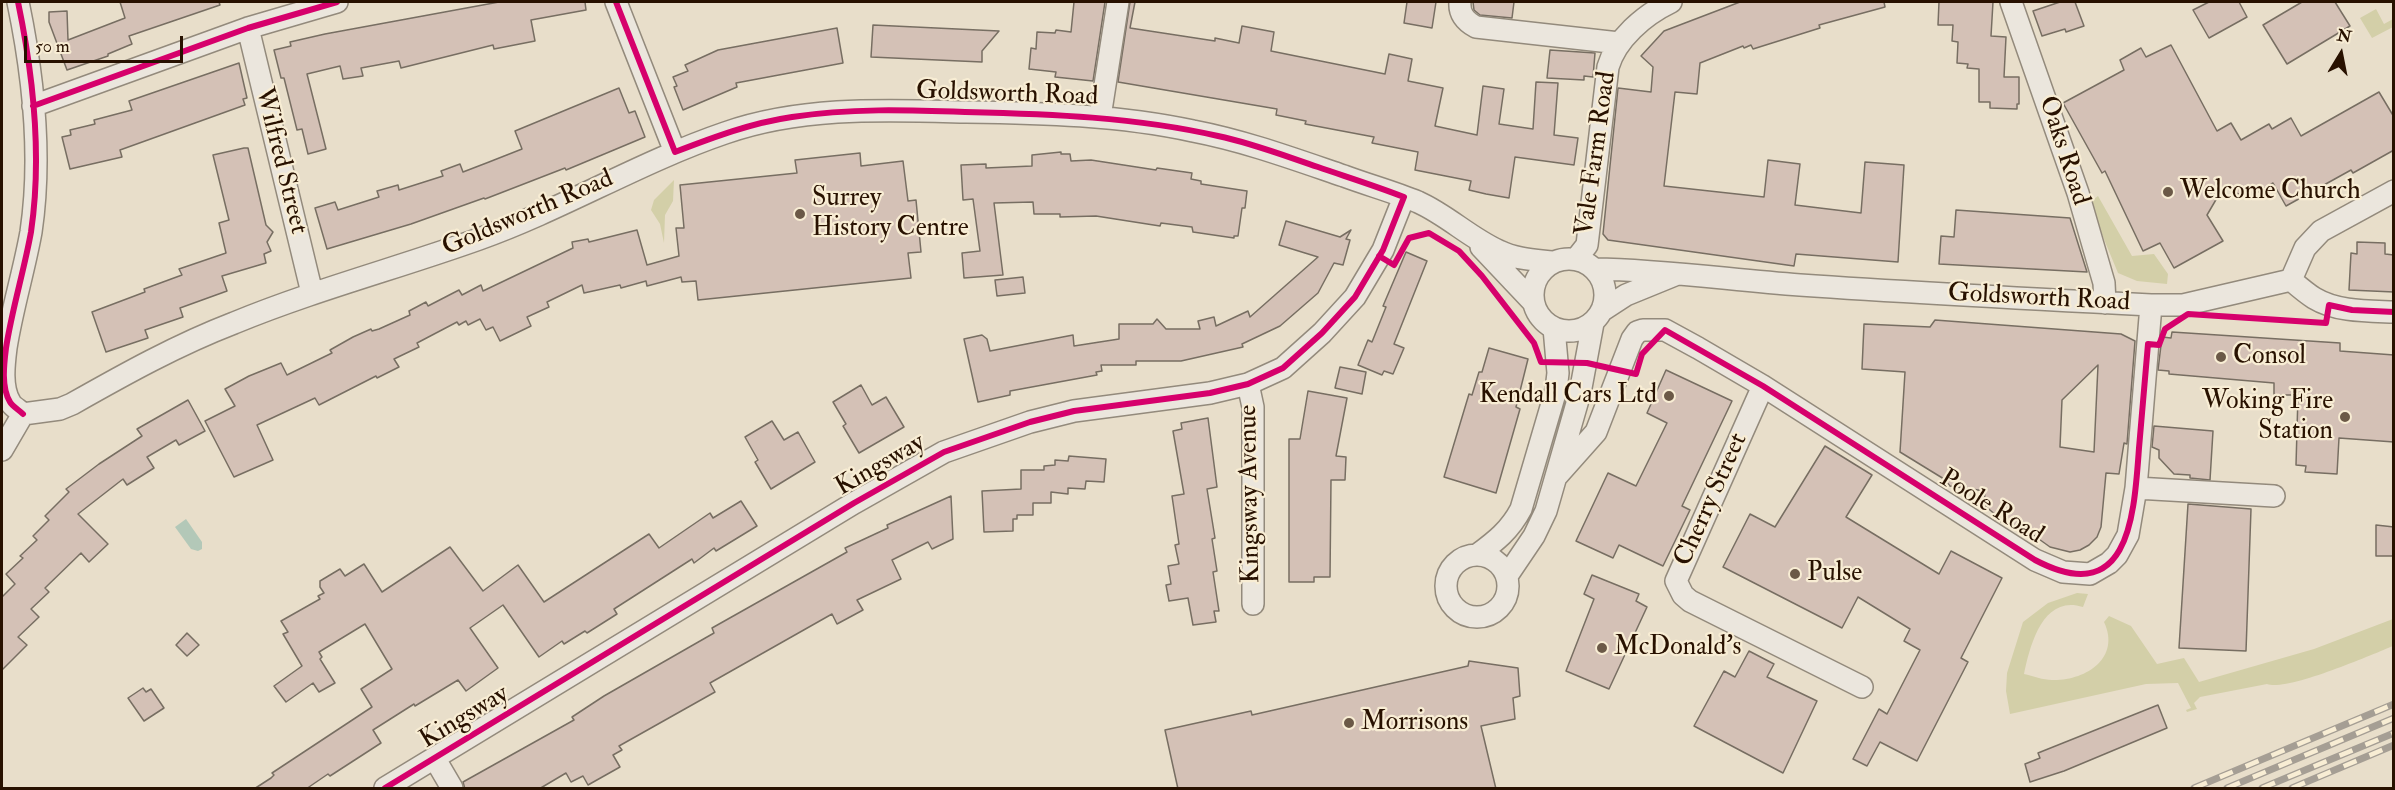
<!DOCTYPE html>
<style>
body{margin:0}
#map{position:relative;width:2395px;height:790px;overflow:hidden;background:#e8deca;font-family:"IM FELL Double Pica",serif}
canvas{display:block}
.frame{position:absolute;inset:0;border:3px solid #281100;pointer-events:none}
.north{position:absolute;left:2311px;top:24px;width:60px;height:60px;-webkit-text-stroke:4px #f8edd4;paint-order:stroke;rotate:10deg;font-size:16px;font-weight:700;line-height:24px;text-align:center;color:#281100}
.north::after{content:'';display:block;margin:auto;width:21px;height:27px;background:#281100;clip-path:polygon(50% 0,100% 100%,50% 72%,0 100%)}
.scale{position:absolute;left:24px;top:36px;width:159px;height:27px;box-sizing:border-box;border:3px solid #281100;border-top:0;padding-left:8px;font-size:18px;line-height:21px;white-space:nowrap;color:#281100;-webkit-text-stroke:4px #f8edd4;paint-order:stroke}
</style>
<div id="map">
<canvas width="2395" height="790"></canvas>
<div class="frame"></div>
<div class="north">N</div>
<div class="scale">50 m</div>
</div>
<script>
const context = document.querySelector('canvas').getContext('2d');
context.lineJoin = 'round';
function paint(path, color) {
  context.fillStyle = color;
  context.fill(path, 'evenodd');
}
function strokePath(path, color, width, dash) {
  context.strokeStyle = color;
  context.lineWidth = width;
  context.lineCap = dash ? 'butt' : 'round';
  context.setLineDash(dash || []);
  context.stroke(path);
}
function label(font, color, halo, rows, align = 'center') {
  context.font = font + ' "IM FELL Double Pica",serif';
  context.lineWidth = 4.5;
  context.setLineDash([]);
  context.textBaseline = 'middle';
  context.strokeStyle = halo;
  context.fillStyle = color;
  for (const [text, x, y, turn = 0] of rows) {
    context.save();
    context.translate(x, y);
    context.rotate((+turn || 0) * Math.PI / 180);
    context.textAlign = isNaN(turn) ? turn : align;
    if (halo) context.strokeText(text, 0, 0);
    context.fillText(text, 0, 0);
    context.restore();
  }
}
const green = new Path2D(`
 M2376 9 2384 24 2393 19V27L2372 38 2360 18Z
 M674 180 673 201 665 215 664 243 660 224 651 210 654 200Z
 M2098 196 2132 256 2154 254 2168 274 2167 284 2137 281 2118 273 2089 203Z
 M2077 593 2088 594 2083 607C2043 594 2030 645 2024 674 2033 676 2043 680 2052 680 2086 681 2121 658 2104 622L2109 616 2131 626 2157 664 2184 658 2199 682 2314 649 2393 619V646C2371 655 2286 692 2267 684L2200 697 2194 703 2197 709 2187 712 2186 710 2191 708 2178 683 2146 684 2010 714 2006 691 2007 673 2023 622 2048 603Z`);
const water = new Path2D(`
 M186 519 202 542V549L198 551 191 549 175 527Z`);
const building = new Path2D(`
 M120 2H219L220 5 129 36 132 44 108 54V56L67 70 49 22V12L67 11 68 40 125 18Z
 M499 2H585L586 10 531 20 535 41 494 49 493 45 401 68 399 61 361 68 363 76 343 79 340 66 307 74 326 149 308 154 302 129 297 130 284 78H281L274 50 291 46 290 42 325 34Z
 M1074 2H1105L1093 81 1055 77 1056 72 1029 69 1031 48 1036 49 1037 32 1055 33 1056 30 1071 32Z
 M1130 2H1135L1130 28 1215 41V38L1239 43 1242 26 1274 32 1271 51 1385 74 1389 54 1412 59 1408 81 1443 88 1435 126 1477 135 1483 86 1504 89 1499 124 1533 129 1536 82 1558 83 1554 135 1578 138 1574 165 1515 157 1509 198 1486 194 1469 190 1471 181 1415 170 1418 152 1372 143 1374 137 1305 124 1306 121 1276 115 1277 109 1118 82Z
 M1407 2H1436L1432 28 1404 23Z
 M1473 2H1514L1512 18 1480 15 1474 10Z
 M1740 2H1884L1885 7 1819 25 1820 28 1753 49 1751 45 1744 48 1743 46 1700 63 1697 94 1675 92 1664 186 1764 197 1768 160 1800 164 1795 205 1861 213 1865 162 1904 165 1898 262 1796 254 1794 266 1608 240 1603 234 1618 88 1651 92 1653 67 1641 56 1664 31Z
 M1939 2H1993L1991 36 2006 37 2004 77H2019V104H2017V109L1990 108V102H1979V69L1967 68 1968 64 1957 63 1958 42 1952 41 1953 25H1938Z
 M2060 2H2075L2084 26 2066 32 2065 29 2042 36 2033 11Z
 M2209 2H2239L2247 17 2209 38 2193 10Z
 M2302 2H2335L2350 26 2287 64 2263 25Z
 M873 25 999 31 982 51V62L871 57Z
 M837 28 843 63 736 83 737 87 683 110 674 87 677 86 673 77 688 71 685 65 718 50Z
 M2171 45 2217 131 2231 123 2241 140 2269 124 2272 129 2291 118 2301 136 2379 92 2394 117V150L2353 173 2351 170 2286 206 2273 183 2247 199 2224 186 2207 215 2223 241 2174 268 2160 243 2143 251 2105 171 2102 173 2063 103 2124 70 2120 60 2141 48 2146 57Z
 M1550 50 1595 53 1593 77 1584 76V80L1547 78Z
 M239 63 247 98 243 99 245 105 120 150 122 157 70 169 62 137 71 135 70 130 95 124 94 120 132 110 129 101Z
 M619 88 629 113 635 111 645 137 566 170 565 168 485 199 484 198 411 224 327 249 315 208 335 202 338 210 379 197 377 191 398 185 399 190 443 176 441 171 460 164 463 172 489 162 522 149 515 131Z
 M244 148H248L266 225 273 232 267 242 271 251 264 254 266 263 222 276 227 291 180 308 183 317 145 330 148 338 106 352 92 312 145 292 144 289 182 275 179 269 226 253 219 223 229 220 213 155Z
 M1061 152V154H1070L1071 161 1091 160 1156 170 1157 168 1192 173 1191 179 1201 181V184L1247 191 1245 208H1242L1238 236H1234V238L1193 232 1192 227 1161 223 1160 226 1096 216 1060 217V214H1034L1033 202 994 203 1003 275 964 278 962 253 980 251 973 199 963 200 961 165 986 164V168L1032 166V155Z
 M860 153 861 166 903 161 908 201 916 200 921 252 908 253 911 278 698 300 696 281 682 282 681 277 647 286 646 281 621 288 620 285 584 293 582 285 547 302 549 307 527 317 531 326 500 341 493 327 486 330 480 319 468 325 466 321 459 325 457 322 417 343 419 347 394 359 399 367 377 378 376 376 319 405 315 398 257 425 273 460 234 477 205 421 235 406 225 389 249 376 281 363 287 375 332 353 330 350 353 337 371 329 372 331 379 329 410 315 409 311 426 302 428 306 459 290 462 295 481 285 483 291 573 248 572 242 588 239 589 242 637 230 647 265 679 256 676 228H684L680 185 797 173 795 160Z
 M1956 210 2070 218 2087 272 1939 264 1941 236 1954 237Z
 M1286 221 1340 237 1351 230 1346 239 1350 240 1343 265 1334 263 1318 293 1280 326 1242 344 1243 347 1181 361H1136V365H1101L1102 371 1096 372 1097 375 1010 391V395L978 402 964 339 982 335 987 339 990 351 1073 335 1074 346 1119 339V324H1153L1157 319 1166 329H1200L1198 321 1214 317 1216 326 1248 311 1250 317 1318 257 1279 245Z
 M2357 242 2385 243V254L2394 255V292L2349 290 2351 253 2357 254Z
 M1406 252 1427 261 1394 344 1404 348 1393 374 1384 371 1382 375 1358 365 1368 340 1372 342 1386 307 1383 306Z
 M1023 277 1025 293 997 296 995 280Z
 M1935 320 2121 334 2135 341 2127 444 2124 443 2119 474 2106 473 2101 527 2097 537 2089 545 2080 550 2070 552 2050 547 2025 529 1996 520 1997 516 1984 505 1985 491 1950 486 1944 479 1900 452 1905 372 1862 369 1864 324 1930 327ZM2098 365 2094 452 2060 447 2062 400Z
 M2172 332 2340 343V351L2394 355V442L2339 438 2337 474 2305 472 2306 466 2296 465 2298 395H2274V383L2169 374V371L2158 370 2162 337 2171 338Z
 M1489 348 1528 359 1516 407 1520 409 1496 493 1444 477 1469 394 1472 395 1479 372H1482Z
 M1340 367 1366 372 1362 394 1335 388Z
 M1666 370 1732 401 1682 506 1690 510 1663 566 1619 545 1613 558 1576 541 1608 473 1636 486 1667 423 1647 413Z
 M861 385 872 405 886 397 904 427 859 453 843 426 846 424 833 402Z
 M1308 391 1347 398 1336 456 1346 457 1345 480H1331L1330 577H1314V582H1289V439H1300Z
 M188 400 205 431 179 445 176 440 147 457 154 468 127 485 123 479 78 514 108 544 89 562 81 553 45 588 49 592 31 609 39 617 18 637 27 645 2 670V597L15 584 6 574 23 558 20 556 37 540 33 536 49 520 45 516 69 492 66 489 99 464 142 436 137 429Z
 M1208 418 1217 487 1207 489 1215 538 1212 539 1217 571 1213 572 1219 611H1214L1216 622 1193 625 1188 598 1169 601 1166 585 1171 584 1168 566 1179 564 1175 545 1179 544 1172 496 1184 494 1173 431 1182 429 1181 423Z
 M772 421 784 440 798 432 815 462 771 489 755 462 758 460 745 437Z
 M2154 426 2213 431 2210 480 2190 478V475L2174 474 2159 458V450L2152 447Z
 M1825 446 1872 475 1846 517 1939 574 1951 551 2002 578 1961 658 1968 662 1917 761 1880 742 1867 766 1853 759 1879 709 1887 714 1920 650 1904 641 1910 629 1858 597 1842 628 1723 567 1750 514 1775 527Z
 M1069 456 1106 459 1104 482 1086 481 1085 489 1068 488V494L1051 492V503H1033V515H1017V519H1013V531L984 532 982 491 1021 489V470H1044V466L1055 465V460L1068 461Z
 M951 496 953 539 932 549 928 542 892 560 901 579 857 600 863 610 837 624 832 614 710 683 715 692 619 746 622 750 613 755 620 767 588 785 583 776 571 782 566 773 539 789H465L463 782 574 720 572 717 604 696 714 633 712 628 847 552 845 548 888 528 887 525Z
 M741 501 757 526 716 551 714 548 694 563 692 559 614 609 617 614 587 633 585 631 564 644 562 641 539 657 503 605 470 628 498 668 466 691 458 680 415 706 414 704 373 730 381 743 330 776 328 774 306 789H254L271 778 274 775 272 773 372 707 361 689 392 669 365 624 319 652 322 657 320 659 335 683 319 692 313 683 286 702 274 686 302 666 283 634 288 632 281 621 320 599 318 596 324 593 320 587V581L340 569 345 576 364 564 382 592 450 547 483 591 518 565 544 602 649 534 659 548 710 513 713 518Z
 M2188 504 2251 509 2246 651 2179 648Z
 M2376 525 2394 527V556H2376Z
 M1592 575 1639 594 1636 601 1647 607 1609 689 1566 671 1594 599 1584 594Z
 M187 633 199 645 187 656 176 645Z
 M1749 651 1774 664 1767 677 1817 701 1783 773 1694 726 1724 671 1735 677Z
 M1469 661 1518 668 1520 696 1513 698 1515 719 1481 726 1496 789H1178L1165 730 1251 711 1252 715 1468 666Z
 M143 688 146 692 151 689 164 708 144 721 128 698Z
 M2158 705 2167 728 2064 771 2030 782 2025 764 2040 758 2038 753Z`);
const minor = new Path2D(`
 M18 2C33 74 42 158 31 232 24 271 12 309 6 348 4 364 1 387 10 402 12 406 19 410 23 414
 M616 2 675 152
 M1460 2C1459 14 1465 21 1476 27L1619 43
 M2011 2 2078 193 2104 283 2105 303
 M248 28 312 293
 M33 106 248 28 337 2
 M1100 117 1118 2
 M1481 247 1533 302
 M1533 295a36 36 0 1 1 72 0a36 36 0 1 1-72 0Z
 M1576 259 1587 245 1608 67C1616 39 1644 15 1671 2
 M1595 269C1664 270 1731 280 1800 285 1917 293 2034 299 2151 305H2183L2291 280
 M2291 280 2305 248 2321 231 2394 191
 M2291 280C2298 286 2306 293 2314 298 2337 312 2367 311 2394 312
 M1603 310 1626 295 1675 275
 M1248 384 1253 407V604
 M1763 386 1676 581 1683 595 1690 601 1862 687
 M23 414 60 409 72 404C125 374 177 345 234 323 314 290 398 268 479 239 563 209 640 162 725 133 802 106 886 110 966 112 1042 113 1119 115 1193 131 1245 141 1294 159 1344 176 1368 185 1394 192 1418 202 1447 215 1470 238 1499 251 1515 259 1535 260 1552 262
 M2 450 23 414
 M1556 477 1596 432 1632 339 1637 332 1643 330H1665L1698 348 1763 386 2035 560 2063 572 2090 574 2109 563 2117 555 2128 535 2136 488 2151 305
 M2136 488 2274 496
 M1477 555C1496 541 1510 530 1521 509L1556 390 1558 373 1554 328
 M1446 586a31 31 0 1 1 62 0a31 31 0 1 1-62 0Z
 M1507 576 1534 536 1546 511 1580 393 1593 323
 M435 759 452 788
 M385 788 854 503 944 452 1030 422 1074 411 1210 393 1248 384 1283 368 1322 333 1355 297 1383 250 1404 197`);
const rail = new Path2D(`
 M2194 788 2394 704
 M2227 788 2394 718
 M2262 788 2394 733
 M2292 788 2394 745`);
const cycleway = new Path2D(`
 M18 2C33 74 42 158 31 232 24 271 12 309 6 348 4 364 1 387 10 402 12 406 19 410 23 414
 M33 106 248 28 337 2
 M1379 256 1394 265 1409 238 1429 233 1459 251 1482 276 1534 343 1541 362 1587 363 1636 374 1642 354 1665 330 1763 386 2035 560C2130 610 2134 515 2139 448 2142 413 2145 378 2148 344L2159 345 2165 329 2188 314 2326 323 2329 305 2352 310 2394 312
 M385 788 854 503 944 452 1030 422 1074 411 1210 393 1248 384 1283 368 1322 333 1355 297 1383 250 1404 197C1376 186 1347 177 1318 167 1285 156 1252 143 1218 136 1135 117 1050 114 965 112 908 110 849 108 792 117 751 123 714 137 675 152L616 2`);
const markers = [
 [2168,192,6,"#6b5947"],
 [800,214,6,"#6b5947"],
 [2221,357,6,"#6b5947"],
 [1669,396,6,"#6b5947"],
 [2345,417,6,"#6b5947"],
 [1795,574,6,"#6b5947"],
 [1602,648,6,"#6b5947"],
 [1349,723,6,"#6b5947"]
];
const streetNames = [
 ["Goldsworth Road",1007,95,2],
 ["Oaks Road",2063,151,72],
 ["Vale Farm Road",1597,154,-82],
 ["Wilfred Street",280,161,76],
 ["Goldsworth Road",528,214,-23],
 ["Goldsworth Road",2039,299,3],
 ["Kingsway",881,466,-30],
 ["Kingsway Avenue",1251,494,-91],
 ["Cherry Street",1712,500,-66],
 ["Poole Road",1991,508,32],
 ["Kingsway",465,718,-31]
];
const poiNames = [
 ["Welcome Church",2180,192],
 ["Surrey",812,199],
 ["History Centre",812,229],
 ["Consol",2233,357],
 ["Kendall Cars Ltd",1657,396,"right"],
 ["Woking Fire",2333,402,"right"],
 ["Station",2333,432,"right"],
 ["Pulse",1807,574],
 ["McDonald's",1614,648],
 ["Morrisons",1361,723]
];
paint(green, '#d3cfa8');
paint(water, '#b3c8b8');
paint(building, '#d4c1b6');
strokePath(building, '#776e62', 1.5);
strokePath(minor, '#938a7c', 24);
strokePath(minor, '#ebe6dd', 21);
strokePath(rail, '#a59e94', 7);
strokePath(rail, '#f8edd4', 4.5, [14]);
strokePath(cycleway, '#d6006c', 6);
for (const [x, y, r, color] of markers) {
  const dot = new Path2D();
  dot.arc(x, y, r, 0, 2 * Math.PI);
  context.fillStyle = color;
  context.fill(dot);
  strokePath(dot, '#f8edd4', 2);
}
label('26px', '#281100', '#f8edd4', streetNames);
label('26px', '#281100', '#f8edd4', poiNames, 'left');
</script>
